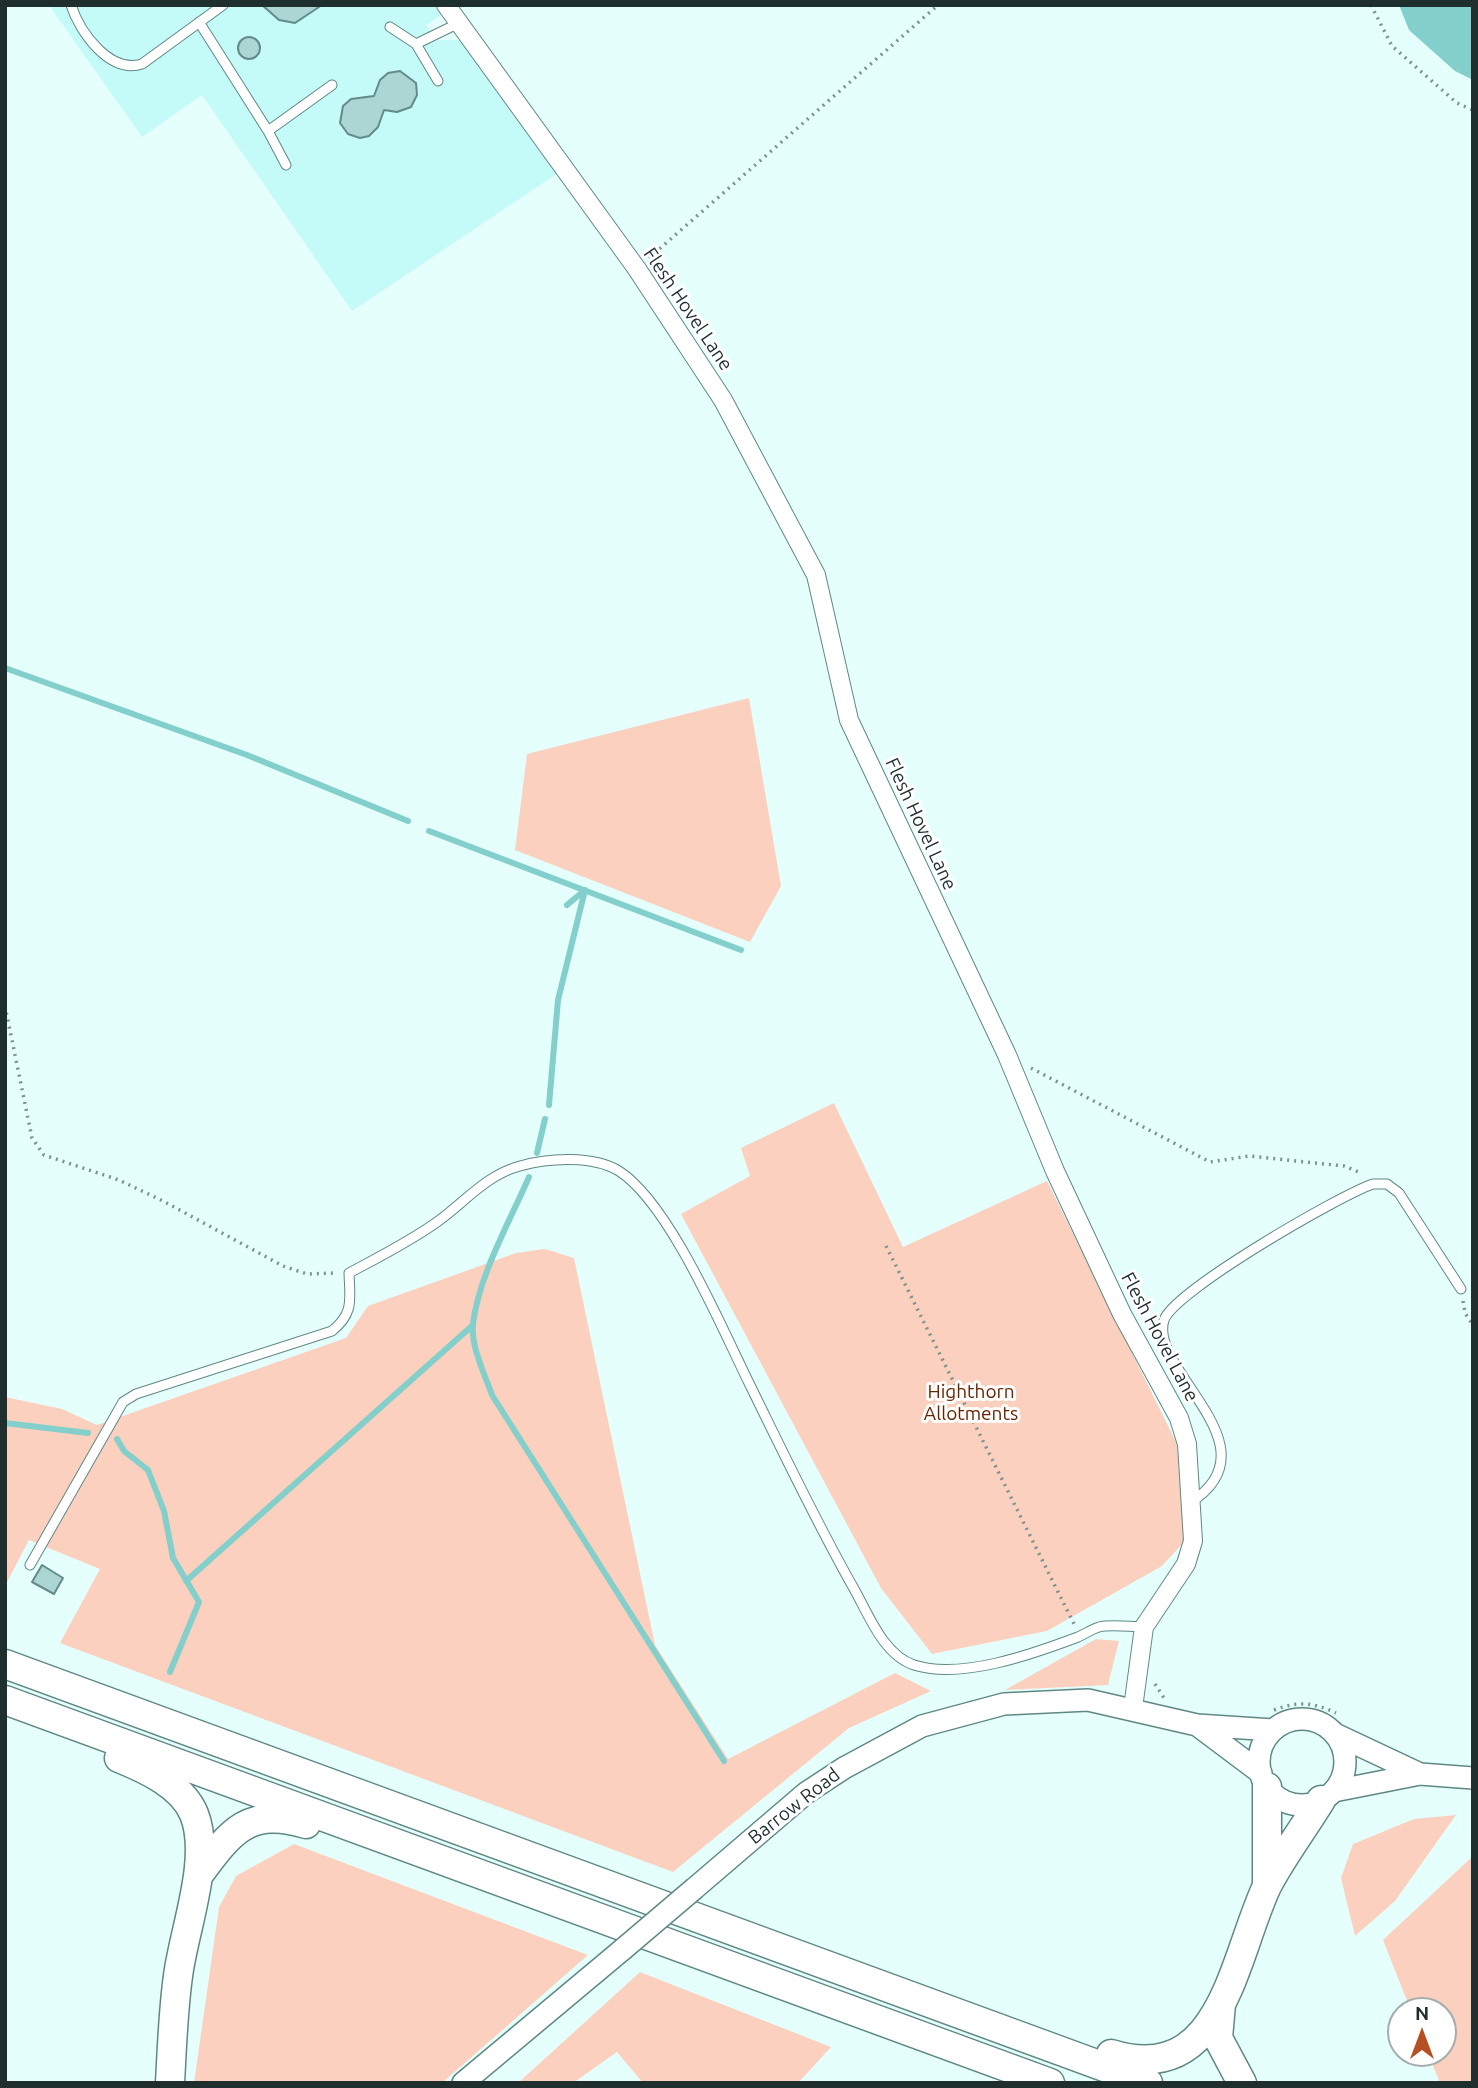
<!DOCTYPE html>
<style>
body{margin:0}
#map{position:relative;width:1478px;height:2088px;overflow:hidden;background:#e5fffd;font-family:Ubuntu,sans-serif}
canvas{display:block}
.frame{position:absolute;inset:0;border:7px solid #1e2f2e;pointer-events:none}
.north{position:absolute;left:1387px;top:1997px;width:70px;height:70px;box-sizing:border-box;background:#fff;border:2px solid #a5acab;border-radius:50%;rotate:0deg;font-size:19px;font-weight:700;line-height:28px;text-align:center;color:#1e2f2e}
.north::after{content:'';display:block;margin:auto;width:24px;height:32px;background:#b65022;clip-path:polygon(50% 0,100% 100%,50% 72%,0 100%)}
</style>
<div id="map">
<canvas width="1478" height="2088"></canvas>
<div class="frame"></div>
<div class="north">N</div>
</div>
<script>
const c = document.querySelector('canvas').getContext('2d');
c.lineJoin = 'round';
function fillPath(path, color) {
  c.fillStyle = color;
  c.fill(path, 'evenodd');
}
function trace(path, color, width, dash) {
  c.strokeStyle = color;
  c.lineWidth = width;
  c.lineCap = dash ? 'butt' : 'round';
  c.setLineDash(dash || []);
  c.stroke(path);
}
function write(font, color, halo, rows, align = 'center') {
  c.font = font + ' Ubuntu,sans-serif';
  c.lineWidth = 6;
  c.setLineDash([]);
  c.textBaseline = 'middle';
  c.strokeStyle = halo;
  c.fillStyle = color;
  for (const [text, x, y, turn = 0] of rows) {
    c.save();
    c.translate(x, y);
    c.rotate((+turn || 0) * Math.PI / 180);
    c.textAlign = isNaN(turn) ? turn : align;
    if (halo) c.strokeText(text, 0, 0);
    c.fillText(text, 0, 0);
    c.restore();
  }
}
fillPath(new Path2D(`
 M 49,5 L 438,5 L 444,13 L 426,25 L 436,40 L 463,40 L 558,173 L 352,311 L 202,95 L 142,137 Z`), '#c4faf7');
fillPath(new Path2D(`
 M 749,698 L 781,886 L 750,942 L 515,850 L 527,754 Z
 M 834,1103 L 903,1247 L 1047,1181 L 1177,1444 L 1185,1541 L 1162,1566 L 1047,1631 L 932,1654 L 881,1588 L 681,1214 L 750,1176 L 741,1148 Z
 M 545,1249 L 574,1258 L 655,1645 L 728,1759 L 895,1673 L 931,1691 L 849,1728 L 673,1872 L 60,1643 L 100,1569 L 29,1540 L 5,1586 L 5,1397 L 62,1409 L 97,1425 L 346,1338 L 368,1306 L 516,1253 Z
 M 1096,1639 L 1119,1641 L 1108,1685 L 1005,1690 Z
 M 1456,1815 L 1395,1901 L 1355,1936 L 1341,1878 L 1353,1844 L 1414,1819 Z
 M 294,1844 L 588,1955 L 442,2083 L 194,2083 L 219,1907 L 236,1876 Z
 M 1473,1856 L 1473,2083 L 1440,2083 L 1428,2053 L 1443,2053 L 1443,2011 L 1411,2011 L 1383,1940 Z
 M 640,1972 L 831,2047 L 798,2083 L 643,2083 L 617,2052 L 573,2083 L 518,2083 Z`), '#fcd0be');
fillPath(new Path2D(`
 M 1399,5 L 1473,5 L 1473,80 L 1455,71 L 1409,30 Z`), '#82cfcb');
trace(new Path2D(`
 M 5,668 L 247,755 L 408,821
 M 429,831 L 741,950
 M 549,1105 L 558,1000 L 585,890 L 567,905
 M 537,1153 L 545,1119
 M 529,1177 C 509,1223 480,1273 473,1323 C 470,1345 485,1375 492,1395 L 724,1761
 M 5,1423 L 88,1433
 M 117,1439 L 124,1451 L 148,1470 L 164,1511 L 173,1558 L 199,1602 L 170,1672
 M 186,1581 L 473,1325`), '#82cfcb', 6);
const building = new Path2D(`
 M 262,5 L 322,5 L 295,23 L 279,20 Z
 M238 48a11 11 0 1 1 22 0a11 11 0 1 1-22 0Z
 M 400,71 L 416,83 L 417,95 L 411,107 L 397,112 L 384,110 L 378,127 L 369,136 L 360,138 L 348,134 L 340,123 L 343,106 L 351,99 L 374,96 L 380,80 L 388,73 Z
 M 42,1565 L 63,1578 L 54,1594 L 32,1582 Z`);
fillPath(building, '#abd6d3');
trace(building, '#638b89', 2);
const service = new Path2D(`
 M 71,5 C 80,33 110,74 142,64 L 223,5
 M 199,22 L 268,131 L 286,165
 M 390,27 L 416,44 L 438,81
 M 416,44 L 459,23
 M 268,131 L 332,85
 M 1191,1502 C 1278,1446 1148,1370 1164,1320 C 1174,1291 1340,1195 1373,1184 L 1387,1184 L 1399,1193 L 1461,1289
 M 30,1565 L 123,1402 L 136,1394 L 332,1331 C 354,1313 350,1300 349,1273 C 379,1257 409,1242 437,1222 C 465,1202 486,1175 520,1166 C 548,1158 593,1155 619,1171 C 669,1203 721,1326 748,1381 C 782,1450 815,1520 853,1587 C 868,1613 883,1655 914,1665 C 961,1680 1033,1654 1078,1637 C 1085,1634 1092,1629 1099,1627 C 1112,1624 1130,1627 1144,1627`);
const minor = new Path2D(`
 M 446,5 L 637,269 L 723,400 L 816,575 L 849,720 L 1007,1055 L 1055,1171 L 1122,1314 L 1179,1418 L 1187,1444 L 1193,1541 L 1186,1564 L 1144,1627 L 1133,1708`);
const tertiary = new Path2D(`
 M1259 1762a43 43 0 1 1 86 0a43 43 0 1 1-86 0Z
 M 1197,1725 L 1261,1773
 M 1335,1734 L 1420,1774
 M 1334,1791 L 1420,1774 L 1473,1778
 M 695,1888 L 806,1793 L 844,1768 L 922,1726 L 1004,1704 L 1088,1700 L 1197,1725 L 1273,1730
 M 463,2083 L 622,1950`);
const trunk = new Path2D(`
 M 5,1664 L 1148,2083
 M 5,1700 L 1050,2083
 M 119,1758 C 146,1769 182,1785 194,1814 C 212,1859 184,1929 178,1976 C 173,2012 172,2047 170,2083
 M 1267,1787 L 1267,1886
 M 200,1873 C 231,1831 249,1807 306,1824
 M 1221,2004 L 1218,2038 L 1242,2083
 M 1111,2054 C 1222,2088 1233,1958 1267,1886 C 1282,1857 1304,1828 1321,1800`);
trace(service, '#5f8885', 11);
trace(minor, '#5f8885', 20);
trace(tertiary, '#5f8885', 24);
trace(trunk, '#5f8885', 31);
trace(new Path2D(`
 M 1371,5 L 1392,46 L 1457,103 L 1473,110
 M 649,258 L 938,5
 M 5,1006 L 32,1138 L 44,1155 L 119,1180 L 163,1201 L 283,1266 L 307,1274 L 336,1273
 M 1031,1068 L 1210,1162 L 1249,1156 L 1344,1166 L 1361,1173
 M 886,1246 L 1075,1626
 M 1463,1301 L 1465,1313 L 1473,1325
 M 1155,1684 L 1164,1698
 M 1274,1710 C 1298,1701 1312,1702 1336,1713`), '#7c9190', 3.5, [2, 5]);
trace(service, '#fff', 9);
trace(minor, '#fff', 18);
trace(tertiary, '#fff', 21);
trace(trunk, '#fff', 28);
const tertiaryBridge = new Path2D(`
 M 622,1950 L 695,1888`);
trace(tertiaryBridge, '#5f8885', 24, []);
trace(tertiaryBridge, '#fff', 21);
write('19px', '#1e2f2e', '#fff', [
 ["Flesh Hovel Lane",688,309,56],
 ["Flesh Hovel Lane",921,824,65],
 ["Flesh Hovel Lane",1160,1337,62],
 ["Barrow Road",794,1806,-38]
]);
write('19px', '#682400', '#fff', [
 ["Highthorn",971,1392],
 ["Allotments",971,1414]
]);
</script>
